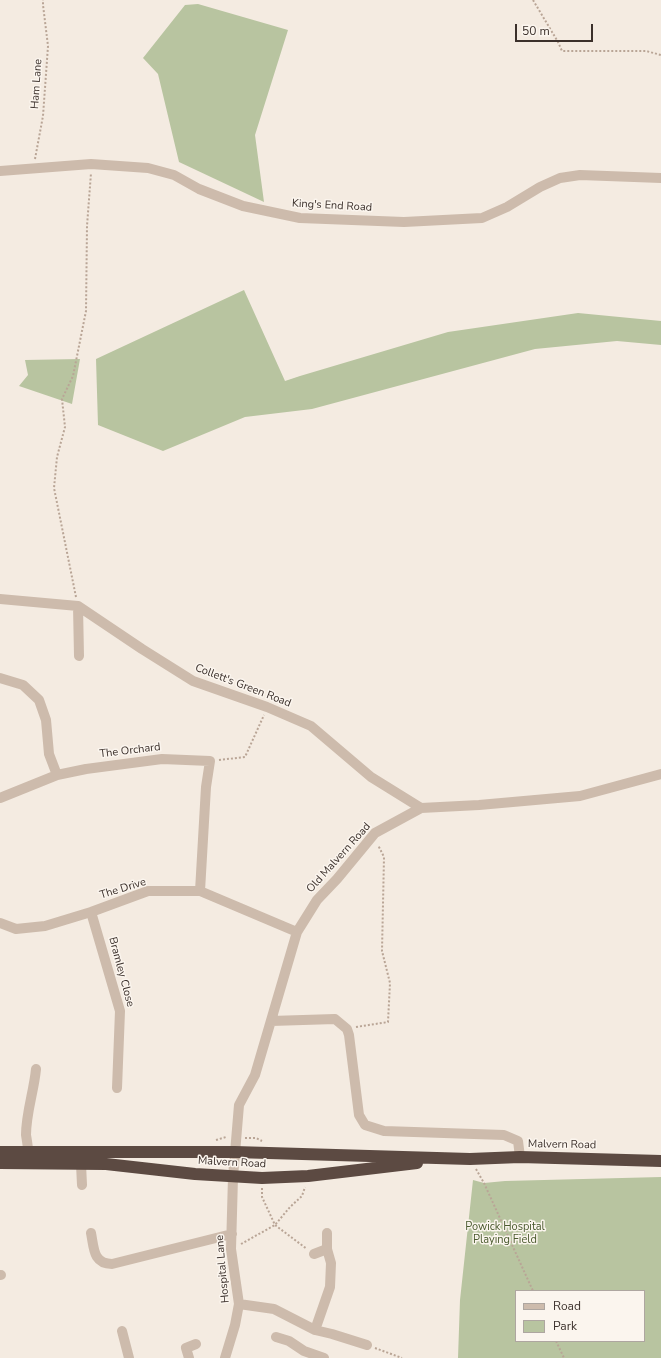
<!DOCTYPE html>
<style>
body{margin:0}
#map{position:relative;width:661px;height:1358px;overflow:hidden;background:#f4ebe1;font-family:"Nunito Sans",sans-serif}
canvas{display:block}
.legend{position:absolute;left:515px;top:1290px;width:130px;height:52px;box-sizing:border-box;background:#fbf5ee;border:1px solid #aea6a0;margin:0;padding:5px 7px;list-style:none;font-size:12px;color:#3b302b}
.legend li{display:flex;align-items:center;gap:8px;height:20px}
.legend b{width:20px;border:1px solid #aea6a0}
.scale{position:absolute;left:515px;top:24px;width:78px;height:18px;box-sizing:border-box;border:2px solid #3b302b;border-top:0;padding-left:5px;font-size:12px;line-height:14px;white-space:nowrap;color:#3b302b;-webkit-text-stroke:3px #fbf5ee;paint-order:stroke}
</style>
<div id="map">
<canvas width="661" height="1358"></canvas>
<ul class="legend">
<li><b style="height:5px;background:#cdbbac"></b>Road</li>
<li><b style="height:11px;background:#b8c4a0"></b>Park</li>
</ul>
<div class="scale">50 m</div>
</div>
<script>
const c = document.querySelector('canvas').getContext('2d');
c.lineJoin = 'round';
function fillPath(path, color) {
  c.fillStyle = color;
  c.fill(path, 'evenodd');
}
function trace(path, color, width, dash) {
  c.strokeStyle = color;
  c.lineWidth = width;
  c.lineCap = dash ? 'butt' : 'round';
  c.setLineDash(dash || []);
  c.stroke(path);
}
function write(font, color, halo, rows, align = 'center') {
  c.font = font + ' "Nunito Sans",sans-serif';
  c.lineWidth = 3;
  c.setLineDash([]);
  c.textBaseline = 'middle';
  c.strokeStyle = halo;
  c.fillStyle = color;
  for (const [text, x, y, turn = 0] of rows) {
    c.save();
    c.translate(x, y);
    c.rotate((+turn || 0) * Math.PI / 180);
    c.textAlign = isNaN(turn) ? turn : align;
    if (halo) c.strokeText(text, 0, 0);
    c.fillText(text, 0, 0);
    c.restore();
  }
}
fillPath(new Path2D(`
 M 198,4 L 288,30 L 255,135 L 264,202 L 179,162 L 158,74 L 143,58 L 185,5 Z
 M 244,290 L 285,381 L 300,376 L 448,332 L 578,313 L 661,321 L 661,345 L 617,341 L 535,349 L 312,409 L 245,417 L 163,451 L 98,425 L 96,359 Z
 M 80,359 L 72,404 L 19,386 L 28,375 L 25,360 Z
 M 661,1177 L 661,1358 L 458,1358 L 460,1300 L 473,1180 L 484,1183 L 505,1181 ZM 516,1291 L 644,1291 L 644,1341 L 516,1341 Z`), '#b8c4a0');
trace(new Path2D(`
 M 533,0 L 558,42 L 562,51 L 646,51 L 661,55
 M 35,159 L 43,116 L 48,46 L 43,5 L 43,0
 M 76,597 L 54,488 L 57,457 L 65,427 L 62,399 L 73,376 L 86,311 L 87,226 L 91,173
 M 219,760 L 245,757 L 264,715
 M 356,1027 L 388,1022 L 390,983 L 382,951 L 384,857 L 378,845
 M 245,1138 L 256,1138 L 262,1141
 M 216,1140 L 226,1137
 M 476,1169 L 484,1183 L 533,1291
 M 262,1188 L 262,1197 L 275,1225 L 307,1249
 M 241,1244 L 275,1225 L 290,1207 L 302,1196 L 305,1187
 M 556,1341 L 564,1358
 M 375,1348 L 402,1358`), '#b9a596', 2, [2, 2]);
trace(new Path2D(`
 M 0,171 L 91,164 L 148,168 L 174,175 L 199,189 L 243,206 L 300,218 L 404,222 L 482,218 L 507,207 L 540,187 L 560,178 L 580,175 L 661,178
 M 0,599 L 78,606 L 142,649 L 193,681 L 267,707 L 311,726 L 371,777 L 421,808
 M 78,606 L 79,656
 M 0,678 L 23,685 L 39,700 L 46,720 L 49,754 L 57,775
 M 0,798 L 57,775 L 86,769 L 162,759 L 210,761 L 206,787 L 200,891
 M 91,912 L 120,1011 L 117,1088
 M 0,923 L 16,929 L 45,926 L 91,912 L 148,891 L 200,891 L 297,932
 M 271,1021 L 335,1019 L 347,1029 L 349,1035 L 359,1115 L 365,1125 L 384,1131 L 504,1135 L 518,1141 L 520,1157
 M 28,1151 C 28,1146 27,1141 26,1135 C 26,1113 34,1091 36,1069
 M 76,1160 L 81,1164 L 82,1185
 M 91,1233 C 94,1248 93,1264 112,1264 L 232,1234
 M 314,1254 L 327,1249
 M 0,1275 L 1,1275
 M 239,1304 L 274,1309 L 315,1330 L 332,1334 L 367,1345
 M 315,1330 L 330,1287 L 331,1263 L 327,1249 L 327,1233
 M 122,1331 L 129,1358
 M 276,1337 L 289,1341 L 304,1351 L 324,1358
 M 189,1358 L 186,1348 L 196,1344
 M 225,1358 L 235,1325 L 239,1304 L 231,1249 L 233,1177 L 239,1105 L 255,1075 L 297,932 L 317,900 L 337,879 L 375,833 L 421,808 L 479,805 L 580,796 L 661,774`), '#cdbbac', 10);
trace(new Path2D(`
 M 0,1152 L 235,1152 L 470,1159 L 520,1157 L 661,1161
 M 0,1163 L 106,1164 L 195,1174 L 262,1178 L 308,1176 L 417,1163`), '#5c4a42', 12);
write('11px', '#3b302b', '#fbf5ee', [
 ["Ham Lane",37,84,-86],
 ["King's End Road",332,206,3],
 ["Collett's Green Road",243,686,21],
 ["The Orchard",130,751,-7],
 ["Old Malvern Road",339,858,-48],
 ["The Drive",123,889,-17],
 ["Bramley Close",121,972,75],
 ["Malvern Road",562,1145,1],
 ["Malvern Road",232,1163,3],
 ["Hospital Lane",223,1269,-95]
]);
write('11px', '#4a5a2e', '#fbf5ee', [
 ["Powick Hospital",505,1227],
 ["Playing Field",505,1240]
]);
</script>
